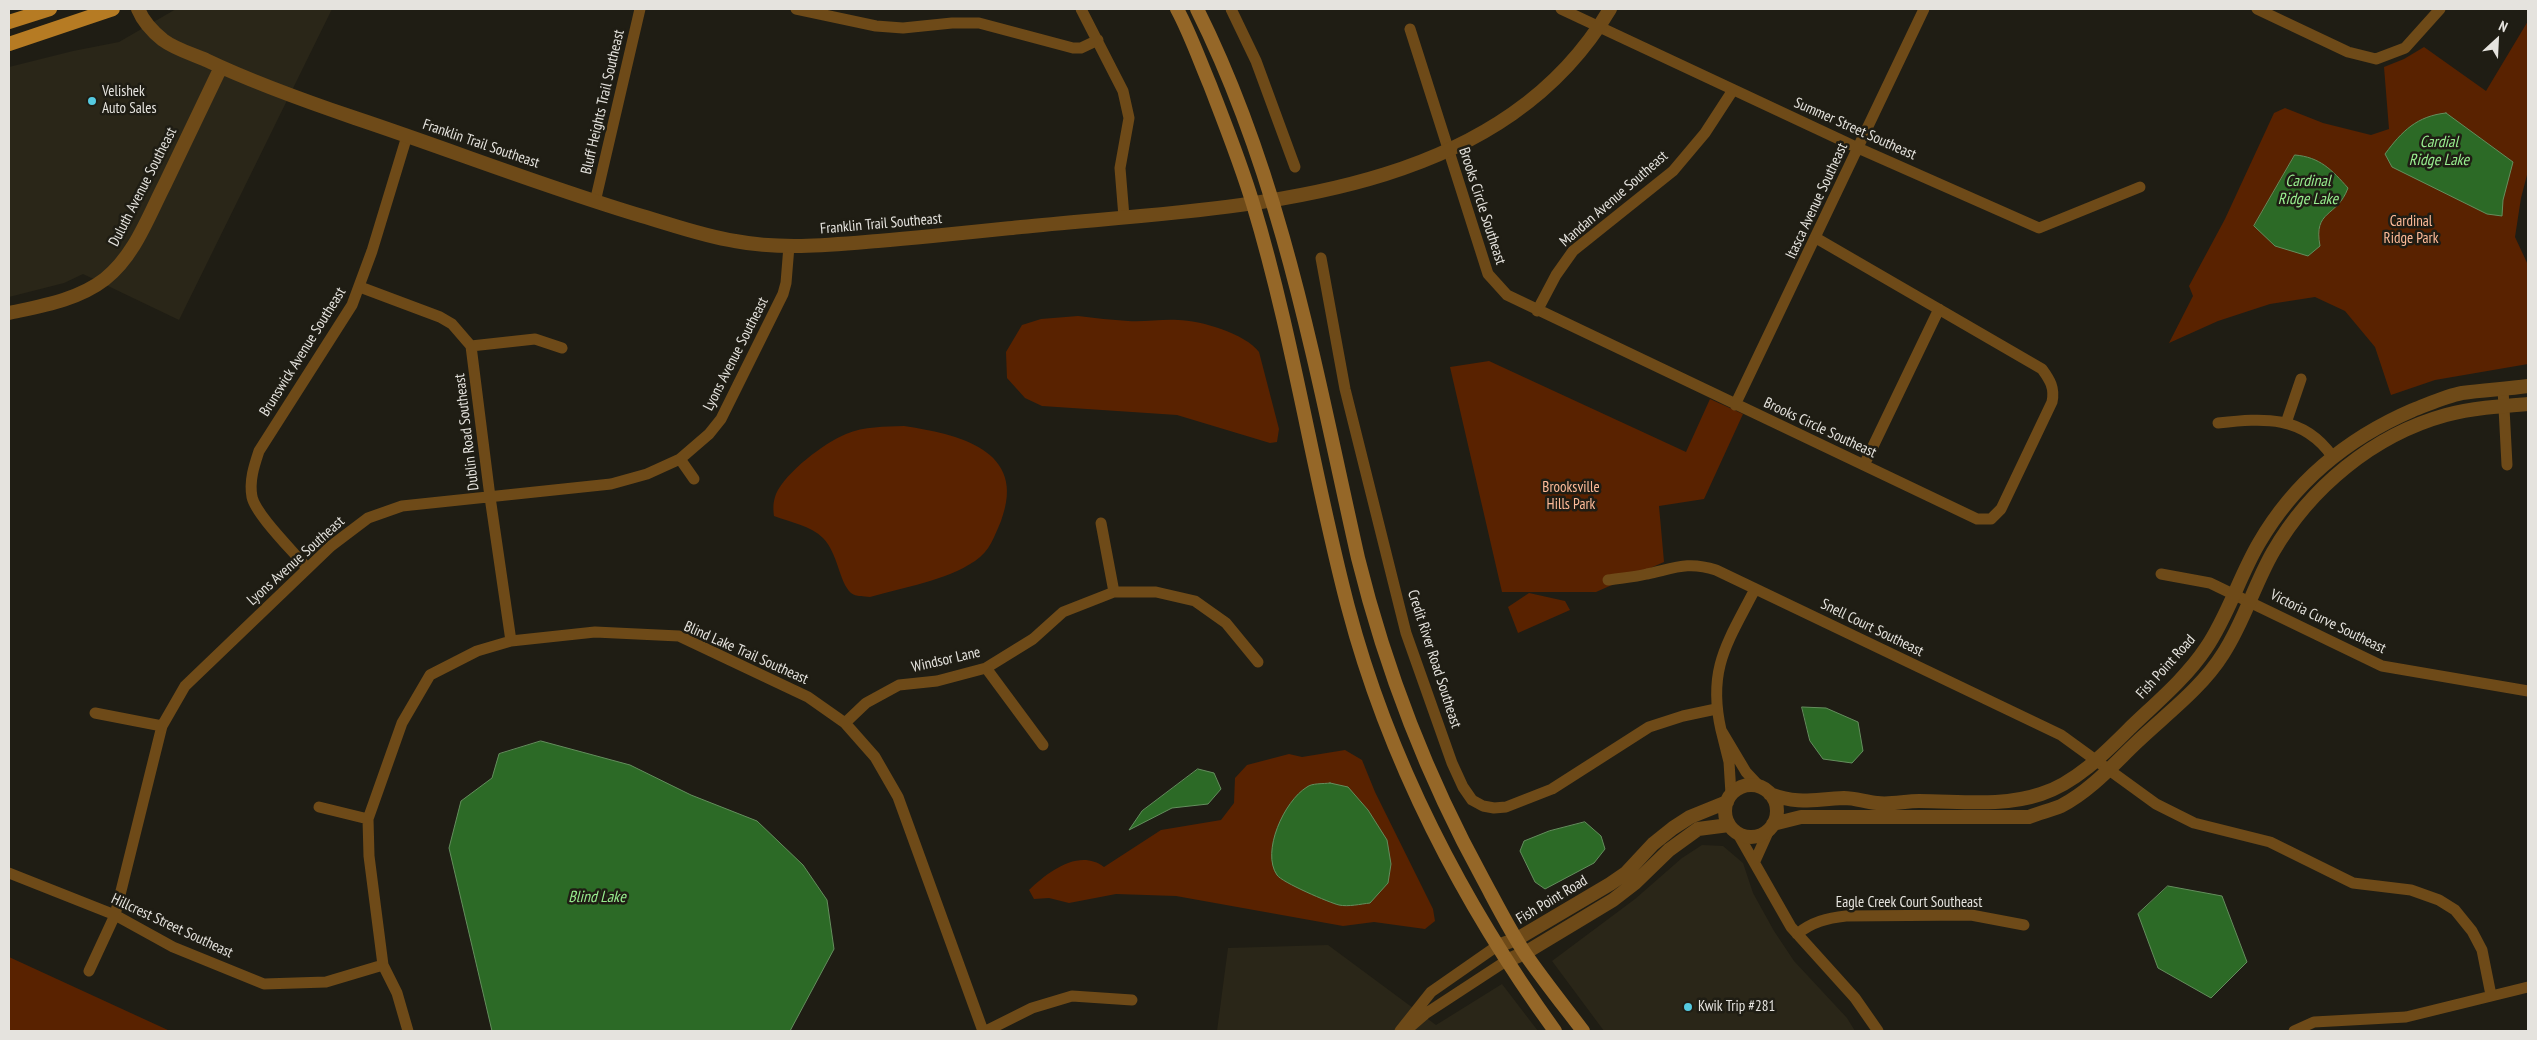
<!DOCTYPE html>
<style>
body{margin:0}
#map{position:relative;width:2537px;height:1040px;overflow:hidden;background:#1f1d14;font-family:"PT Sans Narrow",sans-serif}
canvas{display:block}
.frame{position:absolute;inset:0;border:10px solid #e5e3de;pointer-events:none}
.north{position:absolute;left:2472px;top:15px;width:50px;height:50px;-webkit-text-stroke:4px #1f1d14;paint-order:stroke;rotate:25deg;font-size:14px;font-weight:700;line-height:20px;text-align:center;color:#e5e3de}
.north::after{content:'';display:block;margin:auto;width:18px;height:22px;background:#e5e3de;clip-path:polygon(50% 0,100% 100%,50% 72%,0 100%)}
</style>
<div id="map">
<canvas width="2537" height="1040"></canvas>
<div class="frame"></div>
<div class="north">N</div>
</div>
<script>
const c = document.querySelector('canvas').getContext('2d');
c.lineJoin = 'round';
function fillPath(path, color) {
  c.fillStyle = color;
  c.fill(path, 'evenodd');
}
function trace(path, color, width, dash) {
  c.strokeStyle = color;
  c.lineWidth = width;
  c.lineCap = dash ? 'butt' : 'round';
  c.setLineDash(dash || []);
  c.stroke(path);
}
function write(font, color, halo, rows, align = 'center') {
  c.font = font + ' "PT Sans Narrow",sans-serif';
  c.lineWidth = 5;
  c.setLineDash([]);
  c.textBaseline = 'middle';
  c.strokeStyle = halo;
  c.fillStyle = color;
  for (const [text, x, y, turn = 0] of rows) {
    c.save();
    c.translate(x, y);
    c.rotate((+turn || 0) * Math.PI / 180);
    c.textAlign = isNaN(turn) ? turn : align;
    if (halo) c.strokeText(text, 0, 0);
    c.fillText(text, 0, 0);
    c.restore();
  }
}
fillPath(new Path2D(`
 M 176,9 L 332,9 L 179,320 L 83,274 L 64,283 L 9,297 L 9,67 L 73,51 L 119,42 Z
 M 1702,845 L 1723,846 L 1743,863 L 1753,893 L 1774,931 L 1794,961 L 1847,1018 L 1855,1031 L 1604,1031 L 1552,961 L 1635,899 L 1682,858 Z
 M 1328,945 L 1436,1025 L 1502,984 L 1538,1031 L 1217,1031 L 1228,948 Z`), '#2a2618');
fillPath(new Path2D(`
 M 2528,21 L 2528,171 L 2521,198 L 2515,237 L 2528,265 L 2528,364 L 2435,380 L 2391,395 L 2375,347 L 2345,311 L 2315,297 L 2270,304 L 2218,321 L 2169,343 L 2193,296 L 2189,286 L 2225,219 L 2274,113 L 2285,108 L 2323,123 L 2371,135 L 2389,129 L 2384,67 L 2404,59 L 2424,47 L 2486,91 Z
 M 1078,316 C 1095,318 1112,320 1128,321 C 1145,322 1162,319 1178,320 C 1200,320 1246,334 1259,352 L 1279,429 L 1277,442 L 1270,443 L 1177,415 L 1042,406 L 1025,398 L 1007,378 L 1006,352 L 1022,325 L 1041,319 Z
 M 1489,361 L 1686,452 L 1710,399 L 1743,414 L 1704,499 L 1659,506 L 1664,562 L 1596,592 L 1502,592 L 1450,367 Z
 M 904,426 C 956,434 1029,449 1001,521 C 994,537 990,551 975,561 C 945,581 904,587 870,597 C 864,596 856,597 851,593 C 839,582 838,553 823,538 C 811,526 790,522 774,516 C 773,508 773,502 776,494 C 786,472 824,443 846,434 C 864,426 885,427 904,426 Z
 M 1529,593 L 1565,601 L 1570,610 L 1518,633 L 1508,607 Z
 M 1345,750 L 1362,760 L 1375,792 L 1433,909 L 1435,921 L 1425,929 L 1374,922 L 1343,926 L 1176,896 L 1116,894 L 1069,903 L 1049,898 L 1034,899 L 1029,890 C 1048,872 1079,848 1104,867 L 1161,830 L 1221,820 L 1234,803 L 1235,778 L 1247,765 L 1289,754 L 1302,757 ZM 1387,840 L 1391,864 L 1388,883 L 1340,905 L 1316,895 Z
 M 9,957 L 170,1031 L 9,1031 Z`), '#592200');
const water = new Path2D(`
 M 2446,113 L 2513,162 L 2503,200 L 2502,216 L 2487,214 L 2392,167 L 2385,154 C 2402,131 2417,116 2446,113 Z
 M 2295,155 C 2320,157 2332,170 2348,188 C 2337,218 2313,209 2320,246 L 2308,256 L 2275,246 L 2254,226 Z
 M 1802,707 L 1826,708 L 1858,722 L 1863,751 L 1852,763 L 1823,759 L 1810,741 Z
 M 541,741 L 630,765 L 691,795 L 757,821 L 803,865 L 827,900 L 834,949 L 790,1031 L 492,1031 L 449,848 L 461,801 L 492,778 L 499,754 Z
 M 1198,769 L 1214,773 L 1221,789 L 1208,804 L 1172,808 L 1129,830 L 1142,811 Z
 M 1330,783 L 1348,787 L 1368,810 L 1387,840 L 1391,864 L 1388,883 L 1370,903 C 1361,904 1348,907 1339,905 C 1330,903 1281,882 1277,875 C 1261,852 1284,801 1307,787 C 1312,783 1323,784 1330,783 Z
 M 1585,822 L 1601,836 L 1605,849 L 1594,863 L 1545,889 L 1535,882 L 1520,851 L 1524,841 L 1549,831 Z
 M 2168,886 L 2222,896 L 2247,962 L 2211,998 L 2158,968 L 2138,914 Z`);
fillPath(water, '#2c6a26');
trace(water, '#648e5d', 1);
trace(new Path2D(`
 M 796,9 L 876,26 L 903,28 L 952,23 L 979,23 L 1073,48 L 1081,48 L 1098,40
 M 1081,9 L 1123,91 L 1129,118 L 1120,168 L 1124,217
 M 1231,9 L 1256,61 L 1295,167
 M 1561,9 L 1858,148 L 2039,228 L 2140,187
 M 2257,9 L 2348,52 L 2376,59 L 2405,48 L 2440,9
 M 1410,29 L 1488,274 L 1507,295 L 1977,519 L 1991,519 L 2001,509 L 2052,402 C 2055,388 2050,380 2042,369 L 1816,238
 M 595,202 L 640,9
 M 1321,258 L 1345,389 L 1406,633 L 1452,763 L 1463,787 L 1472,800 L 1483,806 L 1494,808 L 1506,807 L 1552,789 L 1649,727 L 1683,716 L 1716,709
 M 360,287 L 440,317 L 452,324 L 471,346 L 490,497 L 511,641
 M 1537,311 L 1556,275 L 1573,251 L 1673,171 L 1705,133 L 1733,90
 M 471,346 L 535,339 L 562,348
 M 2503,389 L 2507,465
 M 1735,405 L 1924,9
 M 2218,423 C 2264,418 2303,415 2332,456
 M 2286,423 L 2301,379
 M 680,459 L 694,479
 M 1864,465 L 1939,309
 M 1101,523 L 1114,592
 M 307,568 C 294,552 256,515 252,497 C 249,481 254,466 259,451 L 352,305 L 372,251 L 407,136
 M 2161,574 L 2210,583 L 2382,666 L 2528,691
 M 1608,580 C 1621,578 1635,577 1647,574 C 1675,568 1688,561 1716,570 L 2061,735 L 2156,804 L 2194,823 L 2270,842 L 2353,883 L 2411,890 L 2439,900 L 2455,910 L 2472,931 L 2482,950 L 2491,995
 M 986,668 L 1043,745
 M 95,713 L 162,726
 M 845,723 L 866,703 L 899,685 L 937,681 L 986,668 L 1033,639 L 1063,612 L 1114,592 L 1156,592 L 1195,601 L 1226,623 L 1258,662
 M 1721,730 C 1707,668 1728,642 1755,589
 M 1731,794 L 1729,762 L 1721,730 L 1746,772 L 1761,788
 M 319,807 L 368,819
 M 1738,834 L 1791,927 L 1855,998 L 1878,1031
 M 1755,861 L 1769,830
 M 9,873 L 115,915 L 173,947 L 264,984 L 326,982 L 383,965
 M 1797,934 C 1812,922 1827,918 1846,916 L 1971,915 L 2024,925
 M 89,971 L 115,915 L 162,726 L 185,686 L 331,546 L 368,518 L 402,506 L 611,484 L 647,474 L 680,459 L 709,434 L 721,419 L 783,294 L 786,283 L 789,246
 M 1410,1027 L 1425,1014 L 1506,961
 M 408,1031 L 397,993 L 383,965 L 369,856 L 368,819 L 402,723 L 430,675 L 477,651 L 511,641 L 595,632 L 679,636 L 808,697 L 845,723 L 875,757 L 898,797 L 983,1031
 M 986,1031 L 1032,1008 L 1072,996 L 1132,1000
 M 1400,1031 L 1431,992 L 1497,946
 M 2294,1031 L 2314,1022 L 2406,1017 L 2528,987`), '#6e4a18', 11);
trace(new Path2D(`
 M 138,9 C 143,21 153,32 163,40 C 175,49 192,54 206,60 C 254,83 305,101 355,118 C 451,150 545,187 642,216 C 673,225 703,236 735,241 C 782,250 830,245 878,241 C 926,237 973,232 1021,227 C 1225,206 1492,208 1610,9
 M 9,313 C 41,306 78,300 105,279 C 135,255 148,217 165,184 C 184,145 202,106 221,67
 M1725 811a26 26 0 1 1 52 0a26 26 0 1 1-52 0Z
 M 1770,794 C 1800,805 1813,799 1844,798 C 1855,798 1866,802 1877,803 C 1890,805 1905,801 1919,801 C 1960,801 2002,807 2041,794 C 2076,783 2106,752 2131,727 C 2157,702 2186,678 2206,648 C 2228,616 2239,577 2259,543 C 2295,481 2348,438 2413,410 C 2429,404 2446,396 2462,393 C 2484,390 2506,389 2528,386
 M 1773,824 L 1801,817 L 2029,817 C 2039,813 2051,810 2061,806 C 2090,791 2113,765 2136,743 C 2165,715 2201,689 2223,654 C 2244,622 2254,585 2273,552 C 2310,488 2373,435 2446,415 C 2472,408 2501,406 2528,404
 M 1497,946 L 1517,939 L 1610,884 L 1626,873 L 1653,844 L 1673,828 L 1690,817 L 1727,802
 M 1506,961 L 1525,953 L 1613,900 L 1635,883 L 1669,850 L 1698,829 L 1729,825`), '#6e4a18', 14);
trace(new Path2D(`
 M 1177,9 C 1190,33 1199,59 1210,85 C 1225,124 1241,164 1253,204 C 1293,336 1313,474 1348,607 C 1388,759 1463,904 1555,1031
 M 1197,9 C 1283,181 1316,372 1358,558 C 1386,671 1427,777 1483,879 C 1497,905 1510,931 1526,955 C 1544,981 1564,1006 1583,1031`), '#956728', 14);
trace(new Path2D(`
 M 9,22 L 50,9
 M 9,44 L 113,9`), '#b67b23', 14);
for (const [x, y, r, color] of [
 [92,101,5,"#55cae0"],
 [1688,1007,5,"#55cae0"]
]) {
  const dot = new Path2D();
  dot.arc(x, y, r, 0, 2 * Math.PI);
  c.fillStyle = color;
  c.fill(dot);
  trace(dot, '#1f1d14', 2);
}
write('15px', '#e5e3de', '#1f1d14', [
 ["Velishek",102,92],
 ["Auto Sales",102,109],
 ["Kwik Trip #281",1698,1007]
], 'left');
write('15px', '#e5e3de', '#1f1d14', [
 ["Bluff Heights Trail Southeast",603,102,-77],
 ["Summer Street Southeast",1855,129,24],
 ["Franklin Trail Southeast",481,144,19],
 ["Duluth Avenue Southeast",143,187,-63],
 ["Mandan Avenue Southeast",1614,199,-41],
 ["Itasca Avenue Southeast",1817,201,-65],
 ["Brooks Circle Southeast",1482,206,72],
 ["Franklin Trail Southeast",881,224,-5],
 ["Brunswick Avenue Southeast",303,352,-58],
 ["Lyons Avenue Southeast",736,354,-63],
 ["Brooks Circle Southeast",1820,428,25],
 ["Dublin Road Southeast",467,432,-97],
 ["Lyons Avenue Southeast",296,561,-42],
 ["Victoria Curve Southeast",2328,622,26],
 ["Snell Court Southeast",1872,628,26],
 ["Blind Lake Trail Southeast",746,653,24],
 ["Credit River Road Southeast",1434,659,72],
 ["Windsor Lane",946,660,-13],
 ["Fish Point Road",2166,667,-48],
 ["Fish Point Road",1552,900,-31],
 ["Eagle Creek Court Southeast",1909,903],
 ["Hillcrest Street Southeast",172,926,25]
]);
write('15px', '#febb99', '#1f1d14', [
 ["Cardinal",2411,222],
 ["Ridge Park",2411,239],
 ["Brooksville",1571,488],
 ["Hills Park",1571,505]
]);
write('italic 16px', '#98ed8f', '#1f1d14', [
 ["Cardial",2439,142],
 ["Ridge Lake",2439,160],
 ["Cardinal",2308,181],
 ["Ridge Lake",2308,199],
 ["Blind Lake",597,897]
]);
</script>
